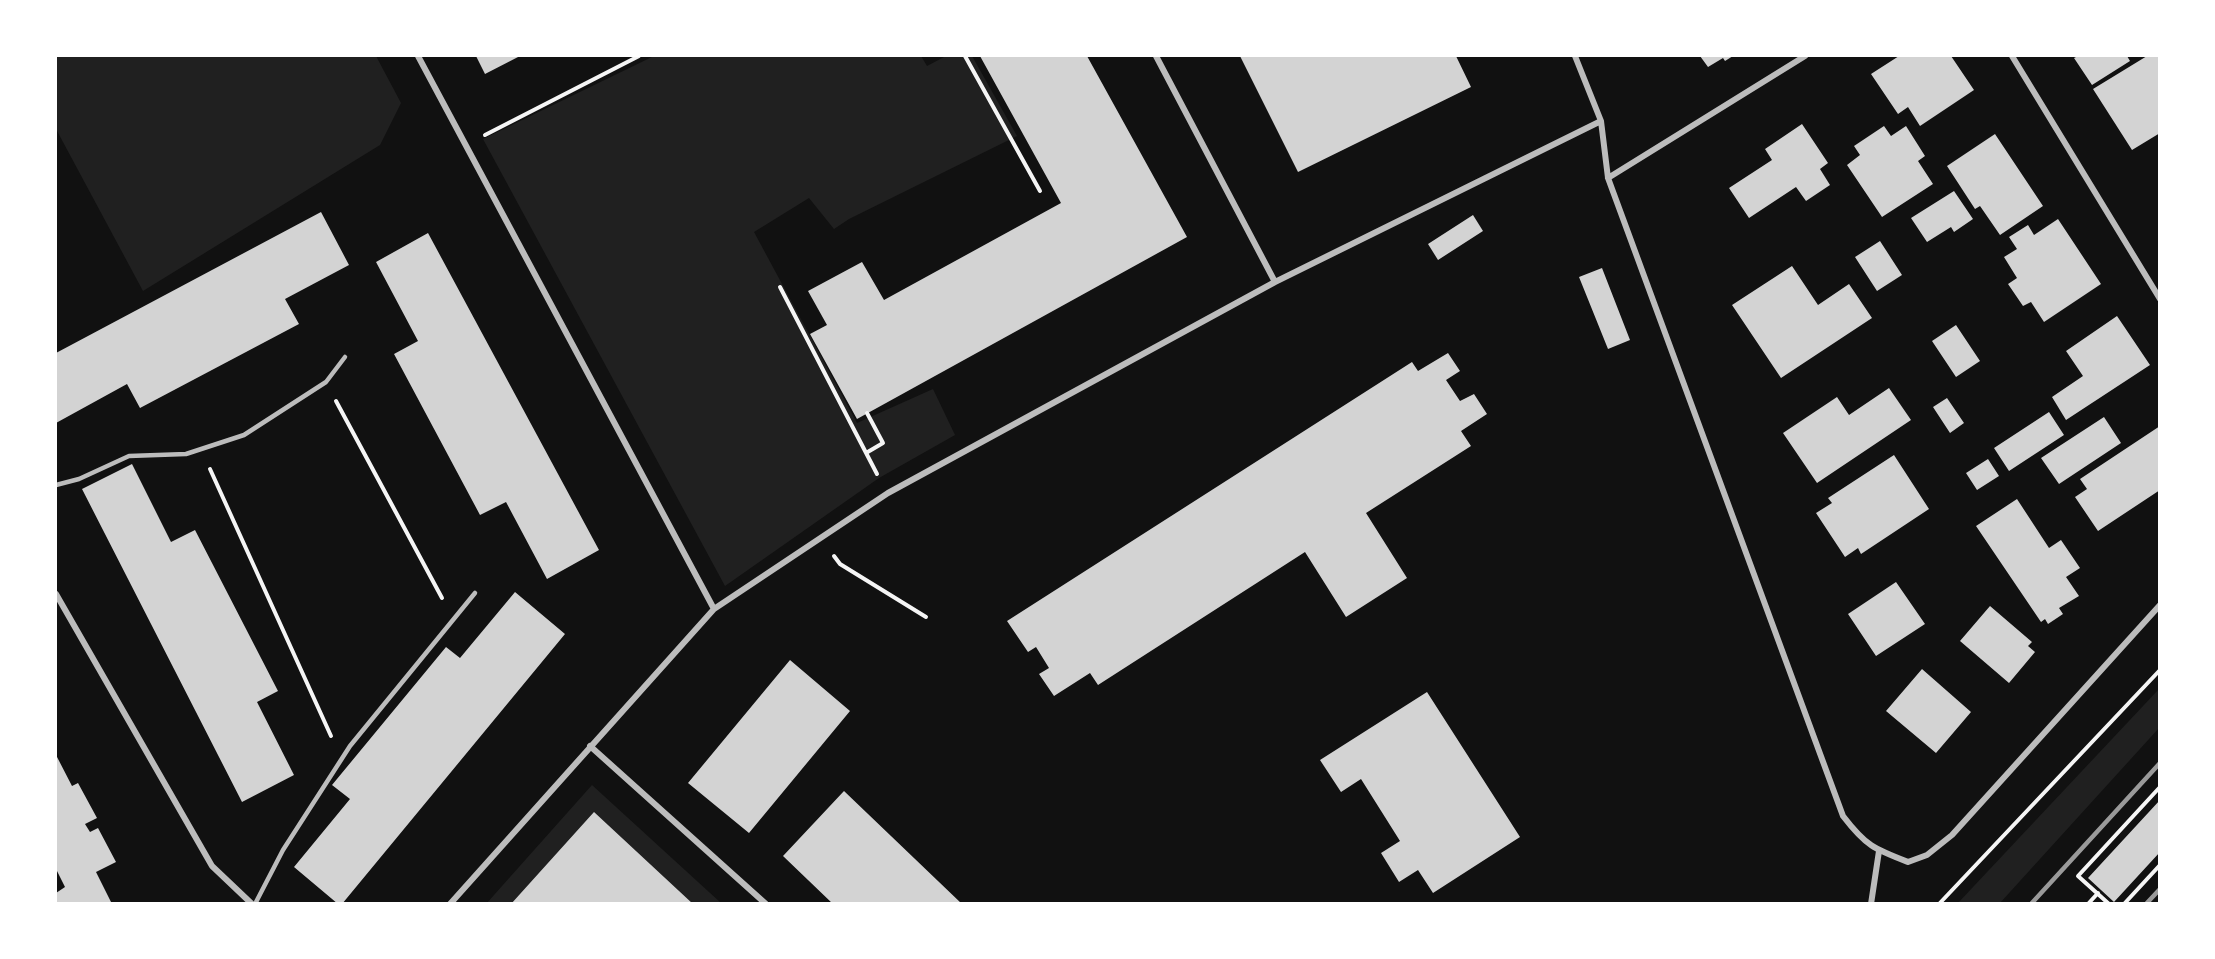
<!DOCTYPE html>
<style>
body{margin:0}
#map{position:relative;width:2215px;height:959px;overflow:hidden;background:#111;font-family:Lora,serif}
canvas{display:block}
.frame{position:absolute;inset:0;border:57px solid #fff;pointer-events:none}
</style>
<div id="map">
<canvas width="2215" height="959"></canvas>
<div class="frame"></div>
</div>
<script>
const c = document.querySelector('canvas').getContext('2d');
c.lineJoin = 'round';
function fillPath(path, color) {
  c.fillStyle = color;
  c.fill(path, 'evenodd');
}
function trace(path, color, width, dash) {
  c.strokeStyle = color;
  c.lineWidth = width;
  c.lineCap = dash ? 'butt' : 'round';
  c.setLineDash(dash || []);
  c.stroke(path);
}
fillPath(new Path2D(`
 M 56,56 L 376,56 L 401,103 L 380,145 L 143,291 L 56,129 Z
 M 654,56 L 921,56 L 927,66 L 946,56 L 972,56 L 1017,136 L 849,219 L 834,229 L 809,198 L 754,232 L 857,423 L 933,389 L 955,435 L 879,478 L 725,586 L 483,139 Z
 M 2159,689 L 2159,728 L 2000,903 L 1958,903 Z
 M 592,785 L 721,903 L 486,904 Z`), '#202020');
fillPath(new Path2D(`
 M 476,56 L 520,56 L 485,74 Z
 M 980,56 L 1087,56 L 1187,237 L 857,419 L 810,334 L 827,325 L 808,291 L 862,262 L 884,300 L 1061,203 Z
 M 1240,56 L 1456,56 L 1471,87 L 1298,172 Z
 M 1700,56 L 1733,56 L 1725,61 L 1723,58 L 1708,67 Z
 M 1899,56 L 1951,56 L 1974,90 L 1920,126 L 1908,107 L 1898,114 L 1871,74 Z
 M 2078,56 L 2127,56 L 2130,61 L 2092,85 L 2074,58 Z
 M 2147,56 L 2160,56 L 2160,133 L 2132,150 L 2093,89 Z
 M 1802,124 L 1828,163 L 1820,169 L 1830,185 L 1806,201 L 1796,187 L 1749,218 L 1729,188 L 1772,160 L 1765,149 Z
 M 1884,126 L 1891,136 L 1906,126 L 1925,156 L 1918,161 L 1933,184 L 1882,217 L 1847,165 L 1860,155 L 1854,146 Z
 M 1995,134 L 2043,206 L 2000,235 L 1980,206 L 1975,209 L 1947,166 Z
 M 1954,191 L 1973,219 L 1954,232 L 1951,227 L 1927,242 L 1911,218 Z
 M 321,212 L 349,265 L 285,299 L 299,324 L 140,408 L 127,384 L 56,423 L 56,353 Z
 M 1473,215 L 1483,231 L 1438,260 L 1428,244 Z
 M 2058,219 L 2101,284 L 2044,322 L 2031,302 L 2023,306 L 2008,284 L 2017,278 L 2004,257 L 2017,249 L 2009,237 L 2028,225 L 2034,235 Z
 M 428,233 L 599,550 L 547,579 L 506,502 L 480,515 L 394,354 L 418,341 L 376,262 Z
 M 1880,241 L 1902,275 L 1877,291 L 1855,257 Z
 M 1792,266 L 1818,305 L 1849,284 L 1872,318 L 1781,378 L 1732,305 Z
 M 1602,268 L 1630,340 L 1608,349 L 1579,277 Z
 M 2117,316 L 2150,365 L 2066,420 L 2052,397 L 2083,376 L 2066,351 Z
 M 1956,325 L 1980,361 L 1956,377 L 1932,341 Z
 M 1448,353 L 1460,371 L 1446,380 L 1460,401 L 1474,394 L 1487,414 L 1461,431 L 1471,446 L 1366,513 L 1407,578 L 1346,617 L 1305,552 L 1098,685 L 1090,673 L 1054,696 L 1039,674 L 1049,668 L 1036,647 L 1028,652 L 1007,621 L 1412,362 L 1418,371 Z
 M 1889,388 L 1911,420 L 1817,483 L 1783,433 L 1837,397 L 1849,415 Z
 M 1947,398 L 1964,423 L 1950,433 L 1933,407 Z
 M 2049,412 L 2064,435 L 2009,471 L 1994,448 Z
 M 2104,417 L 2121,443 L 2059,484 L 2041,458 Z
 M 2160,426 L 2160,490 L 2098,531 L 2075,497 L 2087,489 L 2080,479 Z
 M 1894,455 L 1929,509 L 1861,554 L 1858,548 L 1845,557 L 1816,513 L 1832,503 L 1828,498 Z
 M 1988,459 L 1999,476 L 1977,490 L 1966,473 Z
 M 132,464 L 171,542 L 195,530 L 278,691 L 257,702 L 294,775 L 242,802 L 82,489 Z
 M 2017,499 L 2049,548 L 2061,540 L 2080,568 L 2066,577 L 2079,596 L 2059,608 L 2063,614 L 2048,624 L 2045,619 L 2041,622 L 1976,526 Z
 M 1896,582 L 1925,624 L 1876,656 L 1848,614 Z
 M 515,592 L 565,634 L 342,904 L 338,904 L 294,867 L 350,799 L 332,785 L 446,647 L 460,658 Z
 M 1990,606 L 2032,642 L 2028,646 L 2035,652 L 2009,683 L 1960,641 Z
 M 790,660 L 850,711 L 749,833 L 688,783 Z
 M 1922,669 L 1971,712 L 1936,753 L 1886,711 Z
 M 1427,692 L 1520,837 L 1433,893 L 1418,870 L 1399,882 L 1381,853 L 1400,841 L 1361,779 L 1341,792 L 1320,760 Z
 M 56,755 L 72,786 L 78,783 L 97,818 L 85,824 L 90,832 L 98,828 L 116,862 L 96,872 L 112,904 L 56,904 L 56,893 L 65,887 L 56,869 Z
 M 844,791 L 962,904 L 833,904 L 783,856 Z
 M 2160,800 L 2160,852 L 2114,902 L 2088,878 Z
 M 594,812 L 693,904 L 511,904 Z`), '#d3d3d3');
trace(new Path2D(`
 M 965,56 L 1040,191
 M 485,135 L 639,56
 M 780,287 L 877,474
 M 336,401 L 442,598
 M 866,453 L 883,443 L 867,413
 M 210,469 L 331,736
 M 834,556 L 840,564 L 926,617
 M 1939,904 L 2160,670
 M 2088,904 L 2098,893
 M 2109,904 L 2078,876 L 2160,787
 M 2124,904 L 2160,865`), '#f5f5f5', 4);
trace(new Path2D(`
 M 56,485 L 79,479 L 129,456 L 186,454 L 244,435 L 326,382 L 345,357
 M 255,904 L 283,850 L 350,746 L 475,593`), '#bcbcbc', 4.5);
trace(new Path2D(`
 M 418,56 L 714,609
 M 1156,56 L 1275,282
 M 1575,56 L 1601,121 L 1608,178 L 1843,816 C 1866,846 1874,849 1908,862 L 1927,855 L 1952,835 L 2160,605
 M 2012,56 L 2160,299
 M 1608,178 L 1805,56
 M 56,594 L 212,866 L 252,904
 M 590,746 L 766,904
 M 450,904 L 714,609 L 888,493 L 1275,282 L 1601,121
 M 1871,904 L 1879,851`), '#bcbcbc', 6);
trace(new Path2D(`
 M 2031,904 L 2160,763
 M 2146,904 L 2160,889`), '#9a9a9a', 4.5);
</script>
